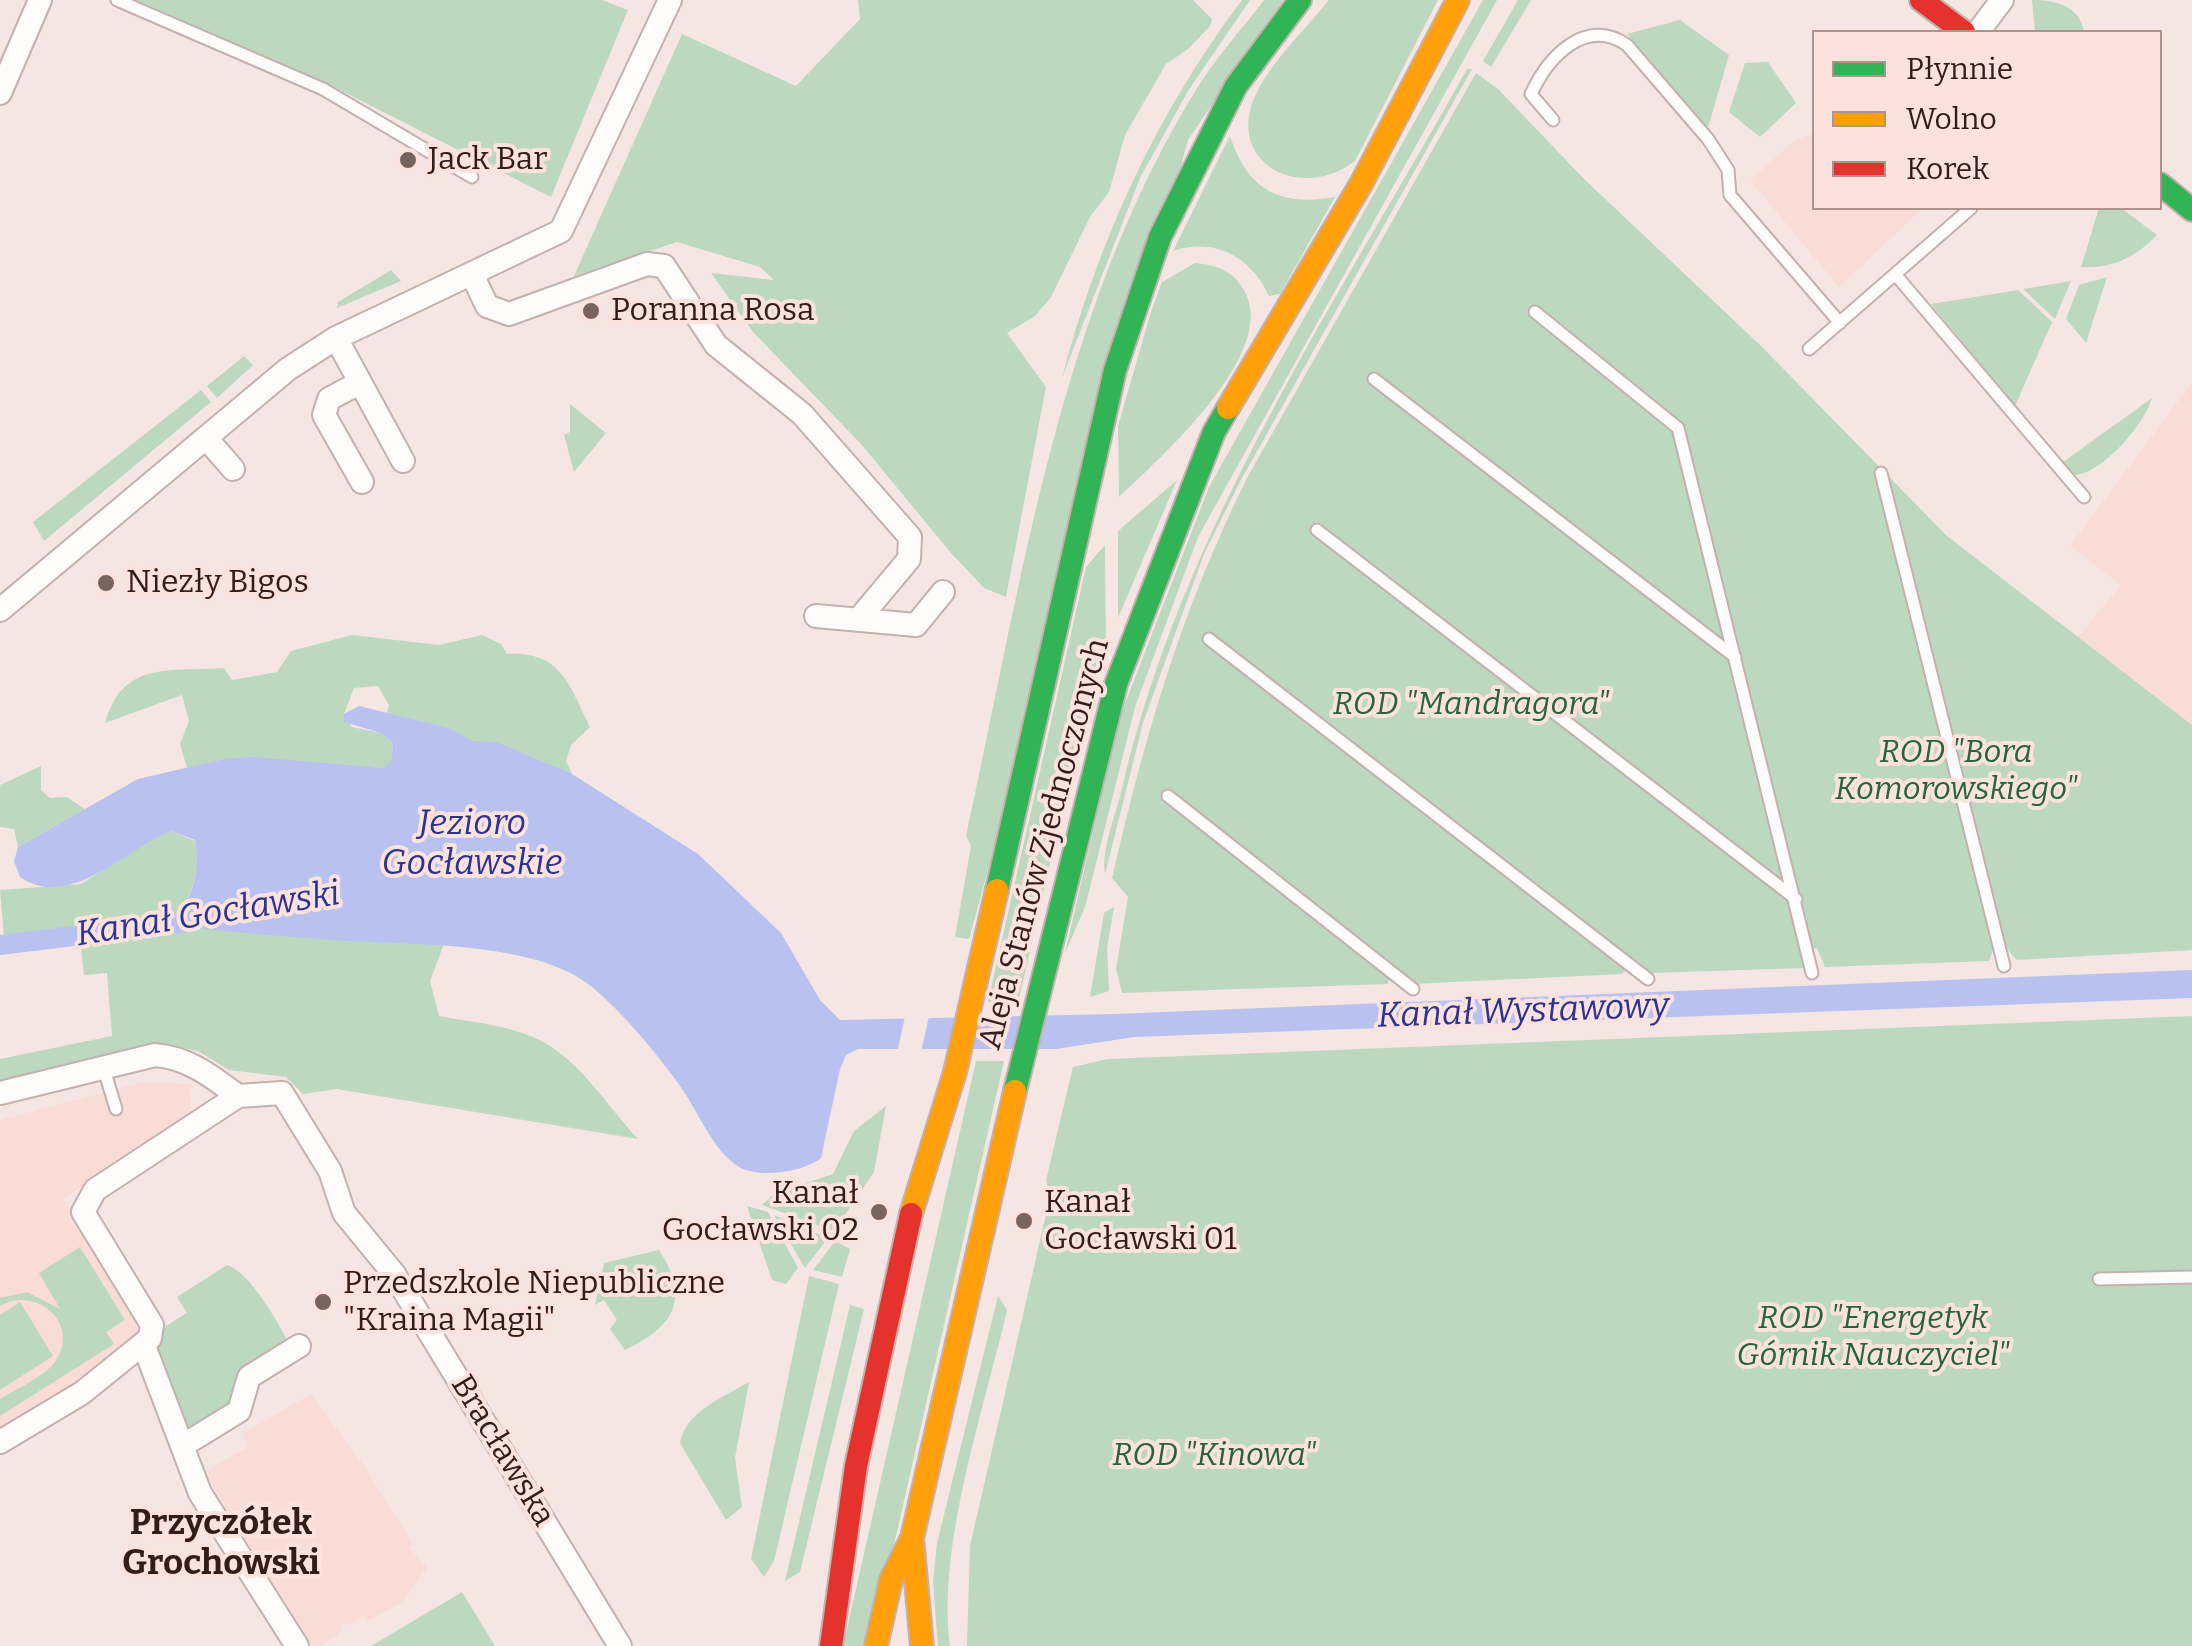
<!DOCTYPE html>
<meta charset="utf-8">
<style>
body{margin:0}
#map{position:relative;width:2192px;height:1646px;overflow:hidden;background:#f5e6e3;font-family:Bitter,serif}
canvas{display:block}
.legend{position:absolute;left:1812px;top:30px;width:350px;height:180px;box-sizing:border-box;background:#fce2dc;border:2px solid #ac938e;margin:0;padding:12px 18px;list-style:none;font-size:30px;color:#341d18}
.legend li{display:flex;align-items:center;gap:20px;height:50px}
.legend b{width:50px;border:2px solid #ac938e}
</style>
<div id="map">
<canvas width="2192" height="1646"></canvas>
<ul class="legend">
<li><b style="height:12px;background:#30b455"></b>Płynnie</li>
<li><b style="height:12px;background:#ff9f0a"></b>Wolno</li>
<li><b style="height:12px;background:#e5322d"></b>Korek</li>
</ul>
</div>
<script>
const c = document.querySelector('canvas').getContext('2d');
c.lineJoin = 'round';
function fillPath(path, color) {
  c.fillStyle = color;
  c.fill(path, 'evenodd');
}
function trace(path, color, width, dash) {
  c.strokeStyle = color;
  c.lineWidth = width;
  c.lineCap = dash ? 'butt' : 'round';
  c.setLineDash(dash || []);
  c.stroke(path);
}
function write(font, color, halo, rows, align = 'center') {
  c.font = font + ' Bitter,serif';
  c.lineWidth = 8;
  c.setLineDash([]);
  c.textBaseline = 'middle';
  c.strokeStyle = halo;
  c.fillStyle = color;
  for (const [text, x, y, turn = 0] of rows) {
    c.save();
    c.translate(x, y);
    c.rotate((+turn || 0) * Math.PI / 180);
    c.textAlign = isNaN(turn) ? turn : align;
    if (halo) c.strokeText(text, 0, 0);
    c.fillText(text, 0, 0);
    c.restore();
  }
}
fillPath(new Path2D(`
 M 1814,131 L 1814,208 L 1923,208 L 1839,287 L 1750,180 L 1799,137 L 1802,141 Z
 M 2192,382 L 2192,725 L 2077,638 L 2121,585 L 2070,546 Z
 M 143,1082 L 192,1084 L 190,1121 L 63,1199 L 136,1318 L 137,1335 L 75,1386 L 0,1431 L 0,1120 Z
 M 311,1394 L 365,1467 L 413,1544 L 409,1547 L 427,1568 L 402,1603 L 367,1621 L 364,1616 L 348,1625 L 342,1623 L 339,1635 L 320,1646 L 312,1646 L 204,1472 L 249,1446 L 242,1434 Z`), '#fadcd6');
fillPath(new Path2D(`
 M 136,0 L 602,0 L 628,10 L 551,197 L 328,84 Z
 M 858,0 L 1193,0 L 1212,19 L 1210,26 L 1188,49 L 1166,64 L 1125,135 L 1109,192 L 1090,217 L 1051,297 L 1035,316 L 1007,333 L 1046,387 L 1006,597 L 984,588 L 951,553 L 861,444 L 753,332 L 711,273 L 774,280 L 760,267 L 677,242 L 574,276 L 682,34 L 796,86 L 860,19 Z
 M 1242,0 L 1250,0 L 1188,91 L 1140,178 L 1062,378 C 1098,241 1156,114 1242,0 Z
 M 1264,0 L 1283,0 L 1188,140 L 969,939 L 955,937 L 971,846 L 966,836 C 1022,583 1059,308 1199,85 C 1218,55 1243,28 1264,0 Z
 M 1329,0 L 1438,0 L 1355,161 C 1303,201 1229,166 1253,101 C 1267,65 1305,30 1329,0 Z
 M 1483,0 L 1497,0 L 1198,537 L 1135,707 L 1085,907 L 1065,953 L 1119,719 L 1209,487 Z
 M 1518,0 L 1531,0 L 1491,67 L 1483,61 Z
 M 2032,0 C 2056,0 2080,6 2084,32 L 2035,32 Z
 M 1680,20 L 1729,55 L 1708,128 L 1627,34 Z
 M 1768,62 L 1796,103 L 1760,137 L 1729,112 L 1745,63 Z
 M 1467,69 L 1472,69 L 1242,478 L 1204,554 L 1143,723 L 1105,874 C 1101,851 1115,816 1121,793 C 1181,529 1337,302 1467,69 Z
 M 1476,73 L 1499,90 L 1583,178 L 1761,346 L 1947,536 L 2192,725 L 2192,950 L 2017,960 L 2003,945 L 1994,947 L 1989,961 L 1825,967 L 1817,948 L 1803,951 L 1804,968 L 1651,973 L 1635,960 L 1622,974 L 1412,984 L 1400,972 L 1389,978 L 1388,984 L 1122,993 L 1116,969 L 1128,897 L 1112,878 C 1146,732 1180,614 1247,478 Z
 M 1230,136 C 1248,190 1279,207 1335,197 L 1280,294 L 1269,296 C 1251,257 1215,237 1173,251 Z
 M 2099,208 L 2121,208 L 2157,235 C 2135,258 2111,269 2081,267 Z
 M 1195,263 C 1218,265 1234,271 1245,292 C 1278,354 1159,459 1119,497 L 1118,426 L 1151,312 L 1162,282 Z
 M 391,270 L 401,281 L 337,308 L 338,302 Z
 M 2107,277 L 2086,343 L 2066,319 L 2079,285 Z
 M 2071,281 L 2055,319 L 2023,289 Z
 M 2018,290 L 2052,322 L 2015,406 L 1931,304 Z
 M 244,356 L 253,365 L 217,398 L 207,386 Z
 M 201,390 L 211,402 L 44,541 L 33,522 Z
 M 2152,398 C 2145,423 2103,474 2074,475 L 2063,462 Z
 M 570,404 L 606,433 L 574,472 L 564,435 L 570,432 Z
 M 1177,480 L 1118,618 L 1118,531 Z
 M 1105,545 L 1106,650 L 1073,764 L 1018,1003 L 988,1002 L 1086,567 Z
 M 352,635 L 439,645 L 482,635 L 501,644 L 507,654 C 561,651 569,684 590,727 L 571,745 L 566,761 L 572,774 L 460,738 L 448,728 L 387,713 L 389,705 L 378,686 L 354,688 L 344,714 L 352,727 L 381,733 L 393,743 L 391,763 L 383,768 L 224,759 L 187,768 L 180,744 L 189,721 L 182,695 L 105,723 C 123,660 169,672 224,668 L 232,680 L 277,672 L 291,651 Z
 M 41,766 L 41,790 L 50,798 L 67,797 L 85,809 L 18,847 L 14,829 L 0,827 L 0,785 Z
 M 171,831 L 195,841 C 200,868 194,898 173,917 L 4,937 L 0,890 L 81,884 L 150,839 Z
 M 1114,907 L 1107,948 L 1109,991 L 1090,997 L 1104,913 Z
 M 189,927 L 444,944 L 430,981 L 439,1016 C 474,1023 514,1025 545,1043 C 583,1065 608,1107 638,1139 L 337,1089 L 303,1094 L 286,1077 L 229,1070 L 198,1051 L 160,1043 L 0,1085 L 0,1059 L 112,1036 L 107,973 L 84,975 L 80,941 Z
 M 2192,1016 L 2192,1646 L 967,1646 L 970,1546 L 1050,1197 L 1046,1180 L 1073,1067 L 1108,1059 Z
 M 976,1061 L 1004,1061 L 871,1646 L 843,1646 Z
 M 886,1106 L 874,1172 L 834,1231 L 762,1205 L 775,1193 L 833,1174 L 854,1131 Z
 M 747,1206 L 768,1212 L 798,1268 L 786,1284 L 772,1280 Z
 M 774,1215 L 828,1238 L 805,1268 Z
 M 835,1241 L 850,1249 L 842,1277 L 813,1270 Z
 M 80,1247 L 125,1320 L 106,1332 L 114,1344 L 0,1416 L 0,1399 C 17,1388 42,1378 54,1363 C 83,1326 37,1284 0,1306 L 0,1298 L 27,1292 L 60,1309 L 39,1273 Z
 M 659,1250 C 691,1299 674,1327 625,1350 L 610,1329 L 617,1320 L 604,1300 L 595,1305 L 604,1263 Z
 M 227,1265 C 250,1272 278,1322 289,1344 L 234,1401 L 184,1431 L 155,1340 L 166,1326 L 187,1313 L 177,1297 Z
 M 809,1276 L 839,1284 L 774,1561 L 764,1577 L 751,1559 Z
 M 998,1296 L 1007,1310 C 984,1410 937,1545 950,1646 L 938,1646 L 933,1581 L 937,1543 Z
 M 20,1302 L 53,1356 L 0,1390 L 0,1315 Z
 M 850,1305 L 864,1309 L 800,1572 L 785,1581 Z
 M 749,1382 L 735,1458 L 742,1507 L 726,1520 L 680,1443 C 686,1411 724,1397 749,1382 Z
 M 462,1592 L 495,1646 L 371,1646 Z`), '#bcd8be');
fillPath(new Path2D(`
 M 359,706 L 449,728 L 471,741 L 496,742 L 572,774 L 698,854 L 781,933 L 820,1000 L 840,1020 L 1115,1014 L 2192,970 L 2192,998 L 1134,1037 L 1056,1049 L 858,1049 L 846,1055 L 840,1069 L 821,1158 C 804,1172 761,1178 741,1168 C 713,1153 697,1108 678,1083 C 653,1049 624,1014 592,987 C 537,940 403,945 333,940 C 285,936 236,933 189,927 L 165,931 L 163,921 C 194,909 200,870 195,840 L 171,831 C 127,847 70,912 20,877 L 14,861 L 18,847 L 138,779 L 224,759 L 254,757 L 383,768 L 391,762 L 393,743 L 381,733 L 344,722 L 344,714 Z`), '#b9c1f0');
fillPath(new Path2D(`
 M 906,1012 L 930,1012 L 921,1052 L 897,1053 Z`), '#f5e6e3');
trace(new Path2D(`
 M 0,945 L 187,922`), '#b9c1f0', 20);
const lane = new Path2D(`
 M 117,0 L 323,89 L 472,177
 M 1553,120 L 1531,94 C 1548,57 1586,16 1627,45 L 1708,139 L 1728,170 L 1730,195 L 1840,323
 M 1895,274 L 2084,497
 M 1535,312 L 1678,428 L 1812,973
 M 1809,349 L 1971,208
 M 1374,379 L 1735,657
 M 1881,473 L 2004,966
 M 1317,530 L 1796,899
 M 1209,639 L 1648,979
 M 1168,796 L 1413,989
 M 103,1066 L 116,1109
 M 2099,1279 L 2192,1277`);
const street = new Path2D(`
 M 1978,32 L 2002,0
 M 0,93 L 40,0
 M 472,274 L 487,306 L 509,314 L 647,264 L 664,266 L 716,345 L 802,414 L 910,537 L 909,559 L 858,620
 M 336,338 L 403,461
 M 359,383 L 329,399 L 324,415 L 362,482
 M 206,438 L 233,469
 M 0,610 L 288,369 L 336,338 L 561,231 L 670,0
 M 816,616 L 916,625 L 943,592
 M 0,1093 L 155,1055 C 189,1058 211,1076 238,1096
 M 144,1346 L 200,1493 L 297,1646
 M 0,1442 L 82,1393 L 150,1338 L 152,1325 L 83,1212 L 95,1190 L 238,1096 L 282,1093 L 330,1171 L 344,1213 L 394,1274 L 620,1646
 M 182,1446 L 239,1411 L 249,1377 L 299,1346`);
const fast = new Path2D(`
 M 2160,184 L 2192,210
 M 997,890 L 1115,370 L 1160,237 L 1236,86 L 1300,0
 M 1015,1091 L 1116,684 L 1214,432 L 1228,408`);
const slow = new Path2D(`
 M 1228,408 L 1361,184 L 1458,0
 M 911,1214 L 955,1072 L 997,890
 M 876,1646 L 891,1580 L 912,1538
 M 922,1646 L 912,1538 L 1015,1091`);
const jam = new Path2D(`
 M 1921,0 L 1964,32
 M 831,1646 L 856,1466 L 911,1214`);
trace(lane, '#c3b1ae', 15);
trace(street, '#c3b1ae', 26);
trace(fast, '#c3b1ae', 26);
trace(slow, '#c3b1ae', 26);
trace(jam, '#c3b1ae', 26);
trace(lane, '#fefbfb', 11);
trace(street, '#fefbfb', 22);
trace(fast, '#30b455', 22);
trace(slow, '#ff9f0a', 22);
trace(jam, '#e5322d', 22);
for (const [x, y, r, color] of [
 [408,160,10,"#78635f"],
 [591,311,10,"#78635f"],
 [106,583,10,"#78635f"],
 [879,1212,10,"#78635f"],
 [1024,1221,10,"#78635f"],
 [323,1302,10,"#78635f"]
]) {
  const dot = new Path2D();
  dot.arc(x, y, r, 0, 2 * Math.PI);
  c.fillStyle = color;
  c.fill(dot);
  trace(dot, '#fce2dc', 4);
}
write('32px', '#341d18', '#fce2dc', [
 ["Jack Bar",428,160],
 ["Poranna Rosa",611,311],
 ["Niezły Bigos",126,583],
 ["Kanał",859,1194,"right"],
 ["Gocławski 02",859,1231,"right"],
 ["Kanał",1044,1203],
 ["Gocławski 01",1044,1240],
 ["Przedszkole Niepubliczne",343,1284],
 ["\"Kraina Magii\"",343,1321]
], 'left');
write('italic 32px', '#25653c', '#fce2dc', [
 ["ROD \"Mandragora\"",1471,705],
 ["ROD \"Bora",1956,753],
 ["Komorowskiego\"",1956,790],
 ["ROD \"Energetyk",1873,1319],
 ["Górnik Nauczyciel\"",1873,1356],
 ["ROD \"Kinowa\"",1214,1456]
]);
write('32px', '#341d18', '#fce2dc', [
 ["Aleja Stanów Zjednoczonych",1045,844,-75],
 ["Bracławska",502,1451,59]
]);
write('italic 35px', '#2b3495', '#fce2dc', [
 ["Jezioro",472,824],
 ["Gocławskie",472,864],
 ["Kanał Gocławski",208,915,-9],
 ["Kanał Wystawowy",1523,1012,-2]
]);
write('bold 35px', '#341d18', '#fce2dc', [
 ["Przyczółek",221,1524],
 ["Grochowski",221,1564]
]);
</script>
